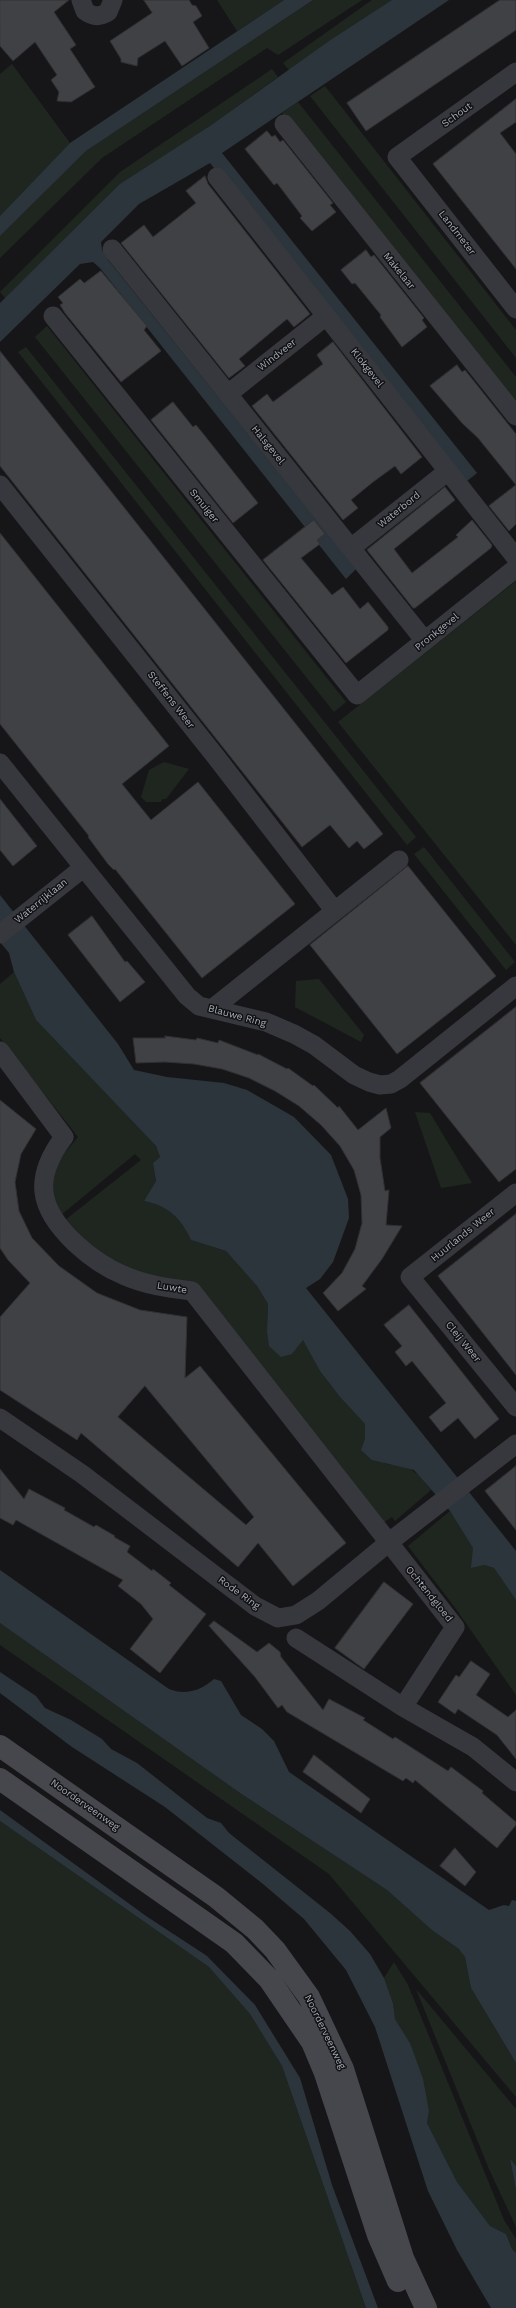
<!DOCTYPE html>
<style>
body{margin:0}
canvas{display:block;background:#161618}
</style>
<canvas width="516" height="2308"></canvas>
<script>
const c = document.querySelector('canvas').getContext('2d');
c.lineJoin = 'round';
function fillPath(path, color) {
  c.fillStyle = color;
  c.fill(path, 'evenodd');
}
function trace(path, color, width, dash) {
  c.strokeStyle = color;
  c.lineWidth = width;
  c.lineCap = dash ? 'butt' : 'round';
  c.setLineDash(dash || []);
  c.stroke(path);
}
function write(font, color, halo, rows, align = 'center') {
  c.font = font + ' "Work Sans",sans-serif';
  c.lineWidth = 3;
  c.setLineDash([]);
  c.textBaseline = 'middle';
  c.strokeStyle = halo;
  c.fillStyle = color;
  for (const [text, x, y, turn = 0] of rows) {
    c.save();
    c.translate(x, y);
    c.rotate((+turn || 0) * Math.PI / 180);
    c.textAlign = isNaN(turn) ? turn : align;
    if (halo) c.strokeText(text, 0, 0);
    c.fillText(text, 0, 0);
    c.restore();
  }
}
fillPath(new Path2D(`
 M 217,0 L 284,0 L 237,31 Z
 M 313,0 L 362,0 L 278,55 L 267,48 L 102,158 L 0,258 L 0,236 L 86,151 Z
 M 372,0 L 392,0 L 289,70 L 283,63 Z
 M 12,64 L 70,143 L 0,216 L 0,74 Z
 M 272,69 L 278,77 C 183,145 89,217 5,298 L 0,292 L 120,172 Z
 M 325,86 L 516,330 L 516,358 L 310,96 Z
 M 298,102 L 516,377 L 516,404 L 282,113 Z
 M 47,326 L 346,702 L 334,712 L 35,337 Z
 M 26,347 L 416,837 L 407,845 L 18,352 Z
 M 516,581 L 516,945 L 338,722 Z
 M 164,762 L 189,769 L 166,799 L 162,799 L 161,802 L 146,802 L 141,797 L 149,770 Z
 M 424,847 L 515,962 L 506,970 L 414,854 Z
 M 14,972 L 36,1020 L 156,1146 L 160,1157 L 153,1163 L 156,1181 L 144,1201 C 168,1206 181,1218 191,1240 L 226,1251 L 257,1286 L 268,1304 L 267,1331 L 292,1354 L 303,1339 L 320,1371 L 340,1397 L 365,1424 L 365,1439 L 386,1464 C 412,1466 415,1470 431,1490 L 395,1521 L 392,1517 L 380,1525 L 193,1283 L 151,1279 L 109,1260 L 64,1221 L 141,1160 L 135,1154 L 61,1215 L 50,1186 L 54,1166 L 78,1137 L 0,1038 L 0,984 Z
 M 319,979 L 364,1035 L 361,1042 L 295,1007 L 296,981 Z
 M 415,1112 L 430,1113 L 472,1183 L 441,1188 Z
 M 450,1511 L 484,1565 L 494,1568 L 516,1600 L 516,1695 L 456,1609 L 408,1546 Z
 M 0,1623 L 240,1793 L 387,1890 L 433,1931 L 459,1949 L 465,1956 L 471,1988 L 516,2063 L 516,2097 L 329,1874 L 0,1645 Z
 M 0,1821 L 209,1967 L 250,2014 L 282,2066 L 366,2308 L 0,2308 Z
 M 394,1962 L 408,1985 L 504,2220 L 516,2239 L 516,2253 L 512,2249 L 506,2234 L 490,2226 L 457,2182 L 427,2123 L 429,2110 L 410,2043 L 395,2019 L 393,2003 L 384,1978 Z
 M 416,1989 L 516,2109 L 516,2166 L 510,2160 L 516,2190 L 516,2227 L 489,2169 Z`), '#1e261f');
fillPath(new Path2D(`
 M 284,0 L 313,0 L 86,151 L 0,236 L 0,216 L 70,143 Z
 M 392,0 L 449,0 L 222,153 L 477,473 L 467,481 L 210,163 L 139,204 L 101,242 L 102,250 L 109,261 L 356,569 L 346,579 L 100,268 L 93,262 L 80,264 L 0,342 L 0,303 L 120,184 L 210,126 L 329,41 Z
 M 0,895 L 118,1044 L 134,1070 L 167,1077 L 224,1083 L 247,1090 L 294,1117 L 331,1155 L 348,1199 L 349,1218 L 333,1262 L 320,1279 L 306,1288 L 516,1551 L 516,1600 L 494,1568 L 484,1565 L 471,1568 L 473,1548 L 450,1511 L 414,1470 L 372,1460 L 361,1450 L 365,1439 L 365,1424 L 340,1397 L 320,1371 L 303,1340 L 292,1354 L 281,1357 L 269,1346 L 267,1331 L 268,1304 L 257,1286 L 226,1251 L 191,1240 C 181,1218 168,1206 144,1201 L 156,1181 L 153,1163 L 160,1157 L 156,1146 L 36,1020 L 14,972 L 9,953 L 0,942 Z
 M 0,1570 L 169,1689 C 185,1696 202,1690 214,1679 L 221,1681 L 241,1715 L 262,1729 L 274,1741 L 289,1772 L 489,1910 L 504,1905 L 509,1906 L 512,1900 L 516,1901 L 516,2063 L 471,1988 L 465,1957 L 459,1949 L 433,1931 L 387,1890 L 240,1793 L 0,1623 Z
 M 0,1672 L 36,1696 L 45,1708 L 71,1720 L 102,1739 L 111,1749 L 137,1763 L 207,1818 L 221,1823 L 229,1833 L 330,1913 L 350,1931 L 370,1954 L 384,1978 L 393,2003 L 395,2019 L 410,2043 L 423,2079 L 429,2111 L 427,2123 L 457,2182 L 490,2226 L 506,2234 L 512,2249 L 516,2253 L 516,2308 L 491,2308 L 457,2250 L 428,2191 L 375,2027 L 346,1970 L 304,1919 L 263,1884 L 165,1807 L 72,1747 L 0,1693 Z
 M 0,1810 L 146,1916 L 207,1956 L 255,2005 L 300,2078 L 332,2185 L 378,2308 L 366,2308 L 282,2066 L 250,2014 L 209,1967 L 0,1821 Z
 M 510,2159 L 516,2166 L 516,2190 Z`), '#2c353c');
const building = new Path2D(`
 M 0,0 L 69,0 L 54,12 L 76,45 L 70,49 L 95,87 L 71,102 L 57,101 L 59,92 L 51,80 L 57,75 L 35,42 L 13,61 L 0,46 Z
 M 144,0 L 189,0 L 192,5 L 196,6 L 202,16 L 193,22 L 209,48 L 182,66 L 165,41 L 138,58 L 137,66 L 121,62 L 121,59 L 110,41 L 152,13 Z
 M 500,0 L 516,0 L 516,30 L 366,131 L 347,103 Z
 M 516,99 L 516,122 L 500,133 L 516,154 L 516,269 L 433,164 Z
 M 267,131 L 272,137 L 275,135 L 280,142 L 283,140 L 333,203 L 330,205 L 336,212 L 312,231 L 300,218 L 302,216 L 277,183 L 274,185 L 245,149 Z
 M 205,176 L 208,184 L 310,314 L 294,327 L 287,319 L 239,359 L 245,366 L 229,378 L 121,243 L 144,225 L 153,237 L 196,203 L 186,191 Z
 M 366,250 L 371,257 L 374,255 L 424,318 L 422,320 L 427,327 L 402,347 L 380,317 L 381,315 L 355,283 L 352,284 L 341,270 Z
 M 101,271 L 147,326 L 144,330 L 161,351 L 121,382 L 65,313 L 60,305 L 63,303 L 58,297 L 80,279 L 84,283 Z
 M 333,342 L 422,457 L 401,474 L 395,466 L 373,482 L 351,500 L 358,508 L 343,520 L 252,406 L 267,394 L 273,402 L 323,364 L 317,355 Z
 M 0,351 L 383,834 L 364,849 L 357,841 L 349,848 L 330,825 L 302,847 L 0,466 Z
 M 457,365 L 462,372 L 465,370 L 516,434 L 516,485 L 478,438 L 462,423 L 430,386 Z
 M 173,402 L 193,427 L 196,425 L 205,436 L 258,503 L 233,523 L 151,420 Z
 M 516,485 L 516,524 L 509,531 L 489,506 Z
 M 445,487 L 455,500 L 394,549 L 412,573 L 458,537 L 456,535 L 472,520 L 492,545 L 491,548 L 415,608 L 413,608 L 367,550 Z
 M 314,520 L 325,534 L 317,540 L 320,544 L 301,558 L 332,595 L 343,587 L 360,609 L 368,602 L 388,627 L 388,630 L 346,663 L 263,560 Z
 M 0,533 L 169,746 L 122,784 L 151,820 L 198,782 L 295,904 L 202,978 L 115,869 L 114,870 L 108,864 L 88,837 L 89,836 L 0,724 Z
 M 0,799 L 37,846 L 13,866 L 0,850 Z
 M 408,866 L 496,976 L 397,1054 L 310,945 Z
 M 92,916 L 125,962 L 127,961 L 145,982 L 120,1002 L 68,935 Z
 M 516,1007 L 516,1169 L 499,1182 L 420,1083 Z
 M 165,1036 L 196,1040 L 197,1038 L 218,1043 L 219,1040 L 258,1055 L 258,1054 L 287,1069 L 288,1068 L 313,1086 L 314,1085 L 338,1108 L 339,1106 L 358,1130 L 386,1108 L 391,1128 L 380,1137 L 380,1158 L 385,1191 L 389,1190 L 386,1225 L 402,1226 L 382,1259 L 362,1286 L 366,1289 L 338,1311 L 323,1293 L 342,1273 L 355,1249 L 362,1223 L 361,1195 L 354,1170 L 340,1146 L 321,1125 L 299,1106 L 275,1091 L 249,1078 L 222,1069 L 194,1064 L 165,1062 L 136,1063 L 133,1038 L 165,1038 Z
 M 0,1100 L 36,1129 L 21,1154 L 15,1182 L 19,1211 L 32,1238 L 59,1266 L 97,1293 L 140,1310 L 187,1317 L 185,1378 L 200,1366 L 346,1543 L 293,1586 L 258,1543 L 238,1567 L 81,1433 L 77,1440 L 0,1390 L 0,1317 L 30,1283 L 8,1260 L 0,1248 ZM 145,1386 L 254,1517 L 246,1525 L 118,1417 Z
 M 516,1214 L 516,1375 L 438,1276 Z
 M 409,1305 L 499,1419 L 475,1439 L 458,1418 L 441,1432 L 429,1417 L 446,1403 L 412,1361 L 406,1366 L 395,1352 L 402,1346 L 384,1325 Z
 M 516,1466 L 516,1530 L 485,1491 Z
 M 0,1469 L 24,1499 L 29,1489 L 65,1508 L 64,1510 L 94,1527 L 96,1525 L 115,1536 L 114,1537 L 130,1546 L 127,1552 L 152,1571 L 153,1569 L 171,1583 L 169,1585 L 206,1614 L 160,1673 L 130,1649 L 153,1619 L 141,1604 L 118,1586 L 123,1580 L 16,1520 L 13,1525 L 0,1518 Z
 M 384,1582 L 413,1604 L 364,1669 L 335,1648 Z
 M 214,1621 L 257,1652 L 269,1643 L 280,1652 L 281,1657 L 323,1710 L 329,1699 L 365,1718 L 363,1720 L 393,1739 L 395,1737 L 448,1771 L 451,1767 L 483,1791 L 482,1793 L 516,1822 L 516,1825 L 497,1848 L 415,1780 L 413,1783 L 406,1778 L 403,1781 L 287,1712 L 282,1705 L 278,1708 L 255,1677 L 209,1626 Z
 M 471,1661 L 490,1674 L 476,1695 L 508,1717 L 516,1710 L 516,1759 L 497,1735 L 458,1709 L 455,1714 L 438,1702 L 456,1675 L 459,1677 Z
 M 314,1755 L 370,1799 L 361,1813 L 303,1772 Z
 M 455,1848 L 476,1872 L 465,1886 L 440,1866 Z`);
fillPath(building, '#404145');
trace(building, '#303034', 1);
trace(new Path2D(`
 M 81,0 L 85,11 C 93,17 100,17 108,12 L 113,0
 M 516,72 L 397,157 L 516,309
 M 284,124 L 516,416
 M 217,177 L 516,558
 M 112,249 L 425,641
 M 53,316 L 357,695 L 516,568
 M 228,394 L 326,316
 M 0,485 L 216,757 L 334,910
 M 351,548 L 448,471
 M 0,763 L 187,996 L 199,1006 L 266,1022 L 294,1034 L 314,1045 L 354,1075 L 369,1082 L 380,1085 L 391,1084 L 400,1079 L 516,986
 M 0,934 L 83,868
 M 212,1009 L 399,860
 M 0,1051 L 64,1137 C 33,1178 38,1208 75,1243 C 89,1256 106,1268 123,1275 C 145,1285 168,1288 192,1291 L 455,1627 L 403,1707 L 473,1747 L 516,1782
 M 516,1193 L 410,1277 L 516,1407
 M 0,1418 L 82,1474 L 255,1606 L 278,1618 L 296,1615 L 318,1601 L 388,1543 L 516,1444
 M 296,1638 L 403,1707`), '#37383d', 19);
trace(new Path2D(`
 M 0,1746 L 216,1897 L 255,1929 L 275,1950 L 309,1997 L 343,2069 L 403,2258 L 426,2308
 M 0,1779 L 234,1943 L 269,1979 L 312,2042 L 325,2073 L 378,2235 L 398,2281`), '#45474d', 22);
write('10px', '#a8adb8', '#111113', [
 ["Schout",457,115,-36],
 ["Landmeter",457,233,52],
 ["Makelaar",399,271,51],
 ["Windveer",277,355,-38],
 ["Klokgevel",367,368,52],
 ["Halsgevel",268,445,51],
 ["Smuiger",204,506,51],
 ["Waterbord",399,510,-39],
 ["Pronkgevel",437,632,-39],
 ["Steffens Weer",171,700,52],
 ["Waterrijklaan",41,901,-39],
 ["Blauwe Ring",237,1016,15],
 ["Huurlands Weer",463,1235,-39],
 ["Luwte",172,1288,10],
 ["Cleij Weer",463,1342,51],
 ["Rode Ring",239,1593,36],
 ["Ochtendgloed",429,1594,51],
 ["Noorderveenweg",85,1805,35],
 ["Noorderveenweg",325,2032,64]
]);
</script>
